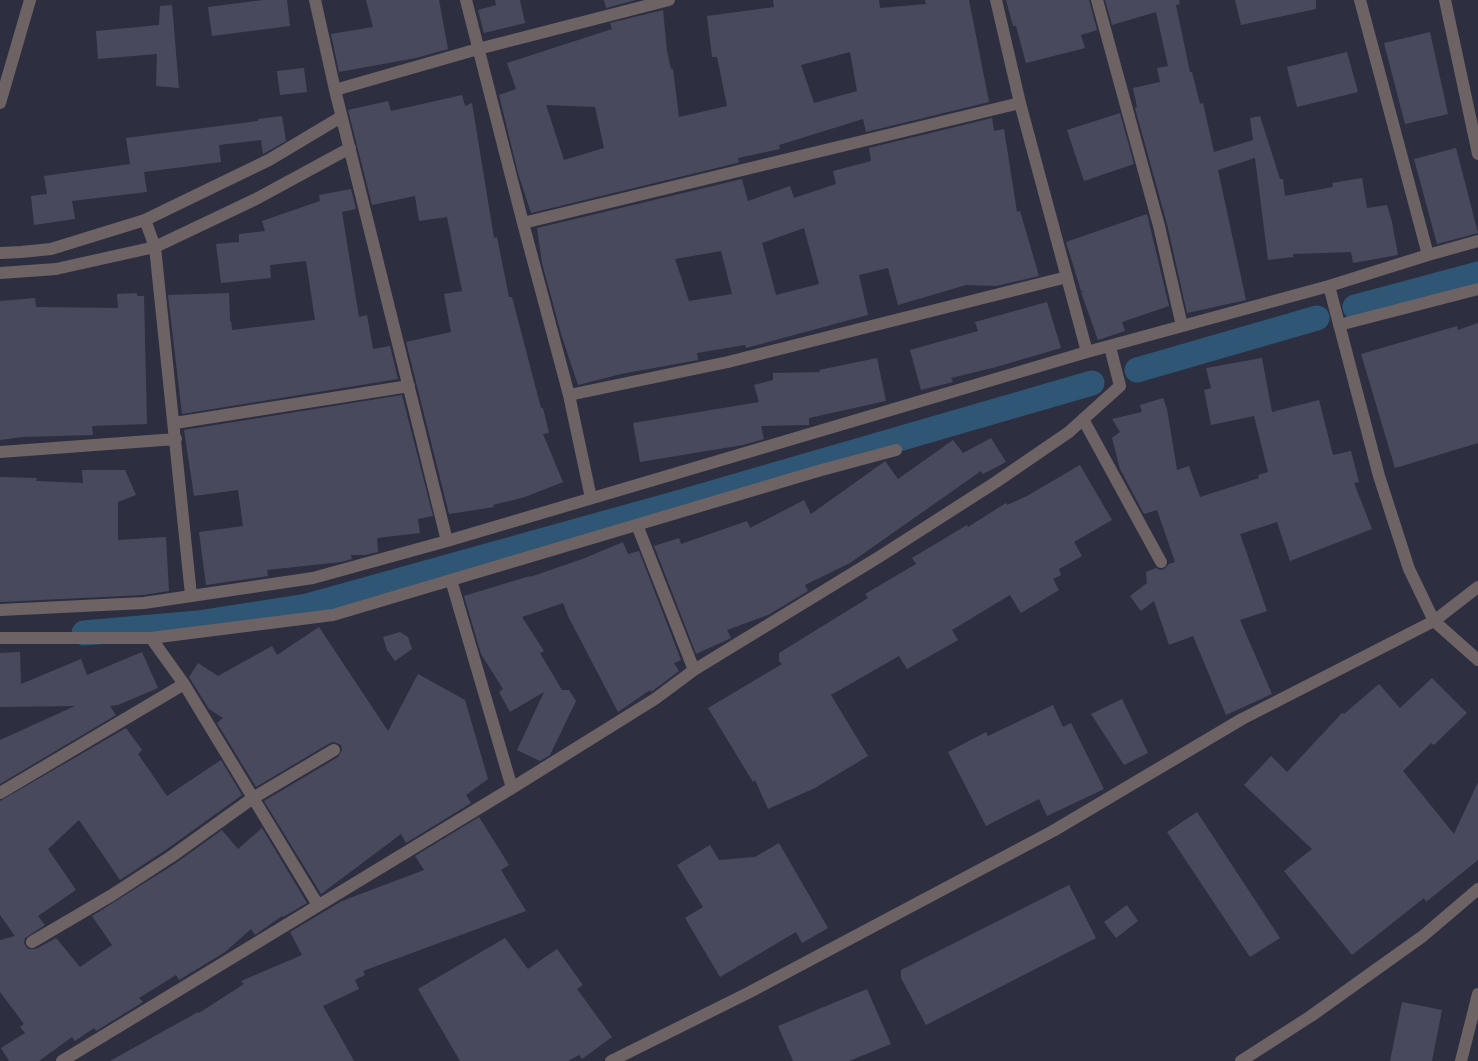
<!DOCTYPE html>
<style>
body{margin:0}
canvas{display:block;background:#2d2e40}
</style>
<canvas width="1478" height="1061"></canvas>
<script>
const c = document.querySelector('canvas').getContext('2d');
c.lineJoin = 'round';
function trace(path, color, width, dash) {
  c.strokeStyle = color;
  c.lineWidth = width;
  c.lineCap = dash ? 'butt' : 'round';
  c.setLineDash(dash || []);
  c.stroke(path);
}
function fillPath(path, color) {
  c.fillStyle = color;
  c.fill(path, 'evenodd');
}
trace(new Path2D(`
 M 1355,307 L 1478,274
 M 1137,370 L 1317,318
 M 84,633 L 198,623 L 307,606 L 681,502 L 1092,383`), '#2f5674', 25);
fillPath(new Path2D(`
 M 263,0 L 287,0 L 290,26 L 212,36 L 208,7 Z
 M 366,0 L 439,0 L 448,49 L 416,58 L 339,72 L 331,34 L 373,27 Z
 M 495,0 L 520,0 L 525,23 L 484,33 L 478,10 L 496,5 Z
 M 604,0 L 636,0 L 606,8 Z
 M 773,0 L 879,0 L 880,8 L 926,4 L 925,0 L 969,0 L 989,102 L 866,132 L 863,119 L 779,145 L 780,149 L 738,158 L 739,162 L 737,163 L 531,213 L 518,173 L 499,95 L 516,89 L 507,63 L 612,29 L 610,23 L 663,10 L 667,51 L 671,69 L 673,69 L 679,117 L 727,106 L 717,57 L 712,57 L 707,16 L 774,7 ZM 850,52 L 857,91 L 814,103 L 801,65 ZM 546,105 L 595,107 L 604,148 L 564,160 Z
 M 1006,0 L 1089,0 L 1097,30 L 1081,35 L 1085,48 L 1026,63 L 1016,26 L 1013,26 Z
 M 1105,0 L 1179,0 L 1180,4 L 1176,5 L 1190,72 L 1192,72 L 1200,104 L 1203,103 L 1214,152 L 1253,140 L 1250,118 L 1260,116 L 1280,179 L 1283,179 L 1285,196 L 1333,187 L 1332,183 L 1362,178 L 1367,208 L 1387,205 L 1392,222 L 1398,255 L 1353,263 L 1351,252 L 1293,254 L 1293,257 L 1268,260 L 1255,158 L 1218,170 L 1246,300 L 1187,313 L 1167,224 L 1135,108 L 1137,107 L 1133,88 L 1160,82 L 1157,68 L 1168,66 L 1156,12 L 1112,25 Z
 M 1235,0 L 1316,0 L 1316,9 L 1241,25 Z
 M 172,5 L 179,88 L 156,86 L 157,54 L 98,59 L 96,31 L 159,25 L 160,6 Z
 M 1430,32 L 1448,114 L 1405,124 L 1384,43 Z
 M 1347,52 L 1358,92 L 1297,107 L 1287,67 Z
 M 304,68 L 307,92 L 280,95 L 277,71 Z
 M 462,95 L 465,106 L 472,103 L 494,238 L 497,237 L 509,297 L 512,297 L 541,408 L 543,408 L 549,433 L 543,434 L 563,482 L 525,497 L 493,505 L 494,507 L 449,514 L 406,342 L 451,332 L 444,294 L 462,291 L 447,217 L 419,221 L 415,196 L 372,205 L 348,110 L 388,101 L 391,111 Z
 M 1120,113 L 1134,164 L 1084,181 L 1067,130 Z
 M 282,116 L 286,141 L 263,154 L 261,140 L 219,145 L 221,162 L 144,172 L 147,192 L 72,201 L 75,219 L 34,225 L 31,196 L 47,194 L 44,176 L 130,164 L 126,138 L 258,121 L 258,119 Z
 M 992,118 L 994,131 L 1004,129 L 1017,212 L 1020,211 L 1039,276 L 996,286 L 966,285 L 898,305 L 888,268 L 859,275 L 868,315 L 746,348 L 745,345 L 697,353 L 698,360 L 621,374 L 578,385 L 562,337 L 542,263 L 537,228 L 742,179 L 748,201 L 790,186 L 794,198 L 836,184 L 833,171 L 871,161 L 869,148 ZM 804,228 L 819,284 L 776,295 L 762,243 ZM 721,251 L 732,294 L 689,301 L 675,259 Z
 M 1456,148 L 1478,233 L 1437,244 L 1414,159 Z
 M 351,189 L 356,209 L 342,212 L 359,317 L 367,315 L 373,349 L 390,346 L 398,379 L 182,414 L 168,295 L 229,293 L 230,321 L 231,321 L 232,330 L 315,320 L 306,261 L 270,265 L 271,278 L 221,283 L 216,244 L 239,242 L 239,234 L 265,231 L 262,221 L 320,201 L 319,195 Z
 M 1147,214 L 1169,306 L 1122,322 L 1125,331 L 1098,340 L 1081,292 L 1085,291 L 1081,291 L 1066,242 Z
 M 137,293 L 137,296 L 144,296 L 147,424 L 92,426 L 93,435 L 22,437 L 0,440 L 0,301 L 35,298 L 36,307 L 118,308 L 117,294 Z
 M 1047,302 L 1061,348 L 996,367 L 951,378 L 953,382 L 921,390 L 910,350 L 978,331 L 975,322 Z
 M 1478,323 L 1478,443 L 1395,468 L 1361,354 L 1457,326 L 1458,330 Z
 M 877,358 L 886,401 L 809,418 L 809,425 L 761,426 L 764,439 L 743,445 L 640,462 L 633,423 L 759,402 L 754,385 L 773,380 L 773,373 L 820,372 L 819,370 Z
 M 1262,358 L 1272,412 L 1319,400 L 1333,455 L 1351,451 L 1359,482 L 1354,483 L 1372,529 L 1290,561 L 1277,522 L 1240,534 L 1267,611 L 1240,620 L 1272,694 L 1226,715 L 1193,636 L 1169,645 L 1154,601 L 1141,611 L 1130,596 L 1147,583 L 1146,572 L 1156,568 L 1160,570 L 1164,569 L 1169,564 L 1175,562 L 1157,510 L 1144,514 L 1120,469 L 1112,438 L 1120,432 L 1112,419 L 1142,412 L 1140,405 L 1163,398 L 1167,409 L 1177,470 L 1189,466 L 1200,497 L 1259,478 L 1258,475 L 1268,472 L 1254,416 L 1211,425 L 1204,390 L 1211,388 L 1206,368 Z
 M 402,395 L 433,516 L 418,519 L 420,533 L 377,538 L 378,552 L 365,555 L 351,555 L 352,559 L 341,562 L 267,570 L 268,576 L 206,585 L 199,532 L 243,526 L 238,490 L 194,496 L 184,430 Z
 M 991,438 L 1006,462 L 983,474 L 981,471 L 850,563 L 805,585 L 808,591 L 768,615 L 727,630 L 731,638 L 696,654 L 654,546 L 679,538 L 681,544 L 747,521 L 750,528 L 804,500 L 811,514 L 884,462 L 885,461 L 898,479 L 953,440 L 963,453 Z
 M 1080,465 L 1112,520 L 1074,542 L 1082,556 L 1059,569 L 1061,575 L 1053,579 L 1059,590 L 1021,613 L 1010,595 L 952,630 L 958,640 L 907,669 L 899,656 L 831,695 L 868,756 L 815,788 L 768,809 L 755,780 L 753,782 L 708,708 L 782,664 L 779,661 L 779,653 L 868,598 L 865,594 L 916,564 L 912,558 L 967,525 L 968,527 L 1006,503 L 1007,505 L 1027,496 Z
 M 82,470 L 125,470 L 136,495 L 118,502 L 118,540 L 166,537 L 169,591 L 143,595 L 0,602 L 0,477 L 37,478 L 36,481 L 83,483 Z
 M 623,542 L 628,554 L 639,551 L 681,660 L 674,663 L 679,671 L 651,692 L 650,690 L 618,712 L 568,616 L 563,603 L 522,617 L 544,651 L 540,653 L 562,690 L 569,690 L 576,701 L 550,755 L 540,761 L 517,750 L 544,692 L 510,712 L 499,692 L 503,689 L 481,654 L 464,596 L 530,576 L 530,577 L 585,558 Z
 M 319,627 L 388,731 L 418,674 L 465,700 L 488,779 L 466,795 L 471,803 L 406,843 L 401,834 L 321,894 L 264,801 L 338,757 L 342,750 L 341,745 L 334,742 L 330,743 L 256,787 L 217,723 L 223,718 L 209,709 L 189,677 L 198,663 L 218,676 L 272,646 L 277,655 Z
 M 400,632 L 408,637 L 412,649 L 395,661 L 387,650 L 383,637 Z
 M 20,652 L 21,684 L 81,659 L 87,675 L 142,652 L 158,688 L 118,705 L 110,706 L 116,715 L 0,784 L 0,740 L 75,706 L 0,707 L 0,653 Z
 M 1432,678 L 1467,713 L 1434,745 L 1431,743 L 1403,771 L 1454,834 L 1478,782 L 1478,860 L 1426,902 L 1424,898 L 1352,955 L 1284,871 L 1312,849 L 1244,785 L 1271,756 L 1287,772 L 1342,713 L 1344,714 L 1379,684 L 1400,708 Z
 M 1122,699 L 1148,753 L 1124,765 L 1091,714 Z
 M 1053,705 L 1063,727 L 1071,723 L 1104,789 L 1047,816 L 1039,799 L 986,826 L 948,752 L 986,732 L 988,736 Z
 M 126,728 L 142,750 L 138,754 L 167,796 L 221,760 L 242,795 L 167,849 L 120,880 L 79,820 L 48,849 L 76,890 L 38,916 L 45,925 L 25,938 L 24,943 L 28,949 L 36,949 L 56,938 L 80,967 L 112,945 L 92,916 L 176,863 L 222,830 L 238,849 L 262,828 L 307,903 L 283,917 L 282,916 L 255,935 L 251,929 L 225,952 L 179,980 L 176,975 L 139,998 L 143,1002 L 96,1031 L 94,1028 L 75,1041 L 72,1037 L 39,1061 L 9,1061 L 1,1048 L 25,1033 L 20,1027 L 24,1024 L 0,992 L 0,940 L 15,936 L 0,915 L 0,801 Z
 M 1197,812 L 1280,938 L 1250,957 L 1167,832 Z
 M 479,817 L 509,865 L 501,870 L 526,911 L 363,971 L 365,975 L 355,980 L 359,989 L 323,1006 L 354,1061 L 110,1061 L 198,1012 L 199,1013 L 244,984 L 241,981 L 302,955 L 290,932 L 342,901 L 424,870 L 415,856 Z
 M 779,843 L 828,928 L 802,943 L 796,932 L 720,977 L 685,918 L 703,907 L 677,865 L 710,845 L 719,860 L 755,857 Z
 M 1069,885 L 1096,938 L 926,1025 L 901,978 L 901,970 Z
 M 1127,905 L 1138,921 L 1116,938 L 1104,922 Z
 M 505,938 L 528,969 L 557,949 L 583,985 L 577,989 L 612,1037 L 582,1059 L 579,1055 L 568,1061 L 460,1061 L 418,989 Z
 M 867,989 L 891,1044 L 849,1061 L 793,1061 L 778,1026 Z
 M 1402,1002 L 1442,1010 L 1432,1061 L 1390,1061 Z`), '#48495d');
trace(new Path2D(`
 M 315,0 L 335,90 L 447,541
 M 466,0 L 523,223 L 569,395 L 591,498
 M 996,0 L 1020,103 L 1087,352
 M 1097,0 L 1159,226 L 1182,326
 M 1360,0 L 1428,255
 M 1445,0 L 1478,154
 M 335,90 L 478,49 L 669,0
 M 0,103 L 30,0
 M 145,220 L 155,247 L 191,595
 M 523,223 L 1020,103
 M 0,253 L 21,252 L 51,249 L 145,220 L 269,160 L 341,117
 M 0,273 L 56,269 L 155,247 L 256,199 L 350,148
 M 1329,286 L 1379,476 L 1409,569 L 1434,621 L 1478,660
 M 1339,325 L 1478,289
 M 569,395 L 728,362 L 1067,277
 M 1083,419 L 1161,562
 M 175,423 L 409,386
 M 0,452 L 176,439
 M 637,525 L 694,670
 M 451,580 L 512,788
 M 0,610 L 144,603 L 313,578 L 447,541 L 1087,352 L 1329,286 L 1428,255 L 1478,241
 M 0,638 L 151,638 L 184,684 L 318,905
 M 151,638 L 333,615 L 818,471 L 896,450
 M 0,793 L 184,684
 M 32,942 L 112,895 L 172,856 L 253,798 L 334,750
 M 62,1061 L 512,788 L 655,699 L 694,670 L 879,557 L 996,482 L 1069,432 L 1120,386 L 1110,347
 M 611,1061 L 748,993 L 1053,831 L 1242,719 L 1434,621 L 1478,587
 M 1241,1061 L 1311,1016 L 1423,936 L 1478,889
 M 1461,1061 L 1478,994`), '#6d6264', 12);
</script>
